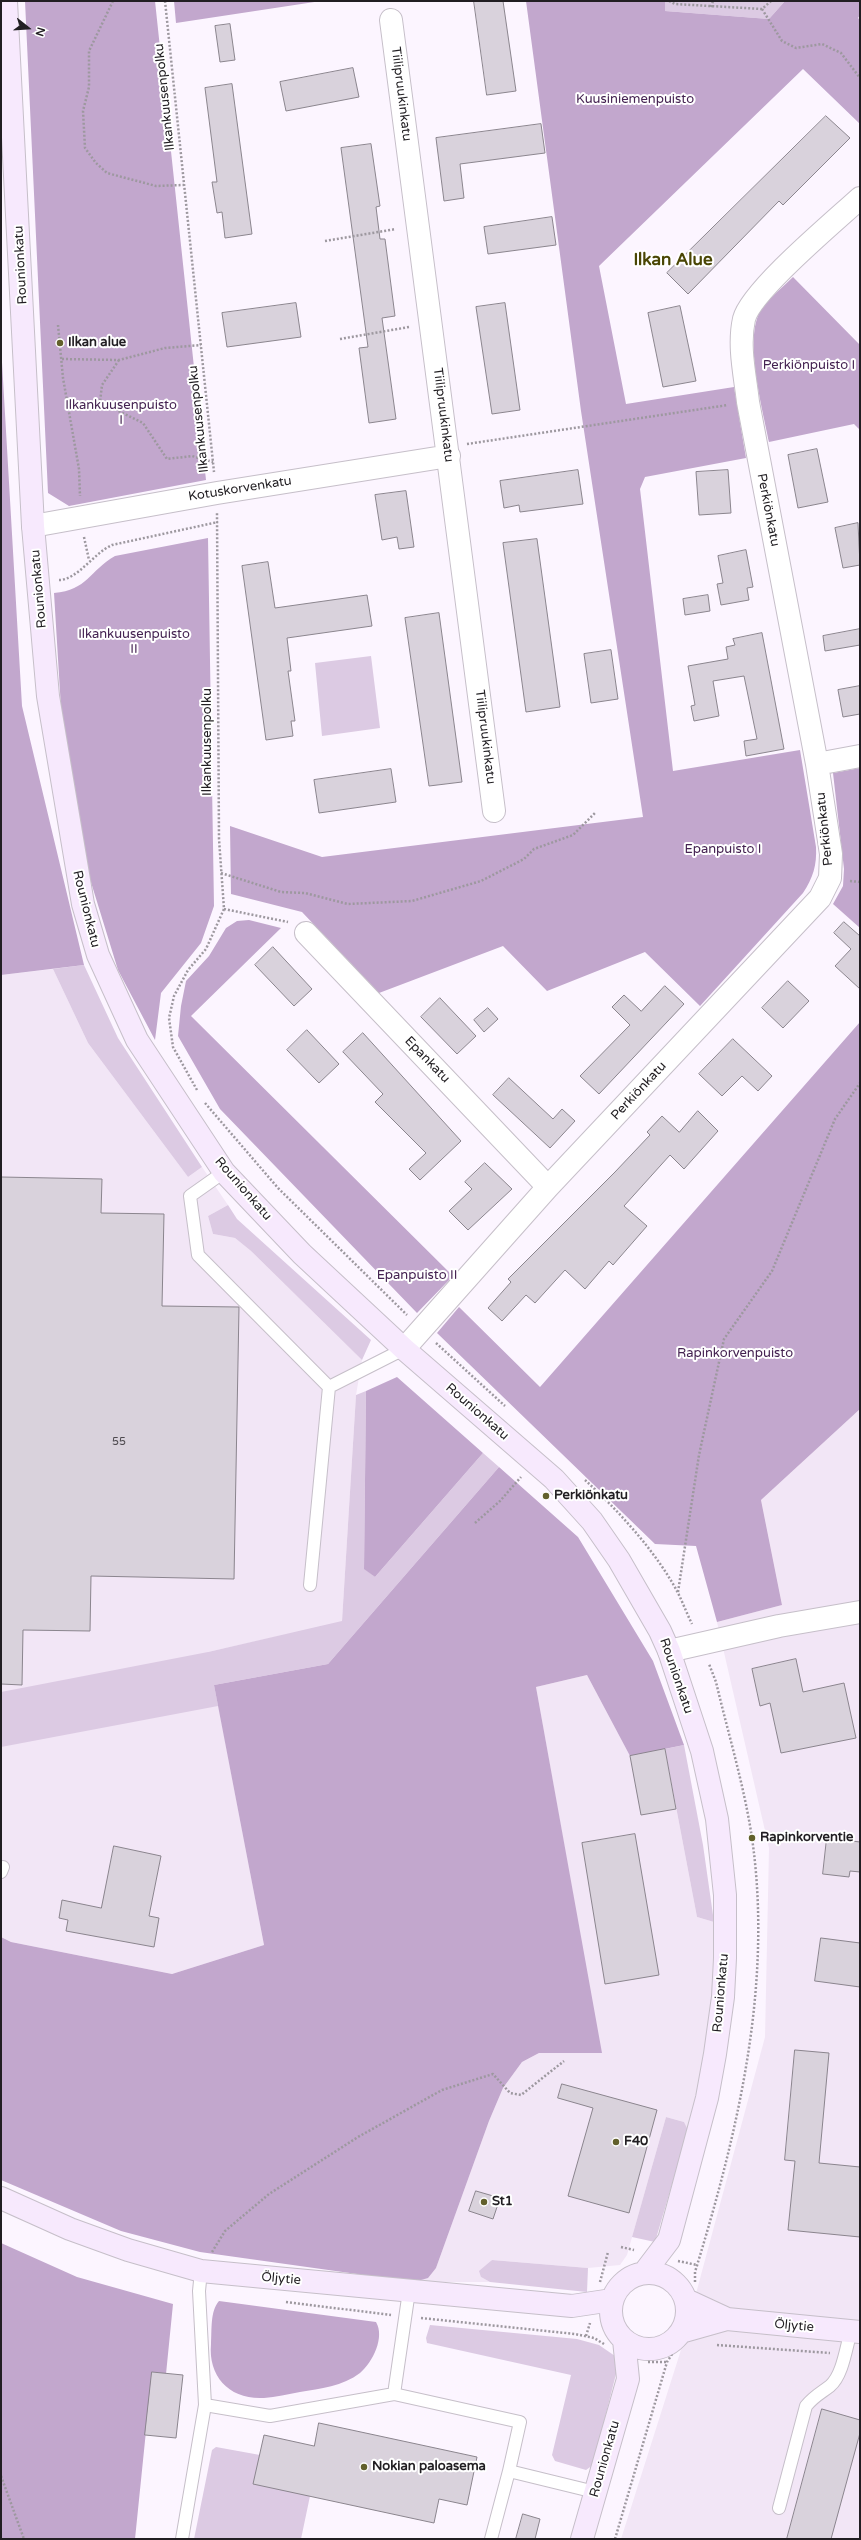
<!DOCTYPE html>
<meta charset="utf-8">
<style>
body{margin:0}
#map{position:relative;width:861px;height:2540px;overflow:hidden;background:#fcf5ff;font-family:"Varela Round",sans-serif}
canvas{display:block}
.frame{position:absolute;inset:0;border:2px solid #211e22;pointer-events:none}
.north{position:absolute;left:8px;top:8px;width:40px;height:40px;-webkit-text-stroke:3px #fff;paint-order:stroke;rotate:107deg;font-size:11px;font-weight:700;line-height:16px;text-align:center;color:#211e22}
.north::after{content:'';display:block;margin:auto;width:14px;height:18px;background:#211e22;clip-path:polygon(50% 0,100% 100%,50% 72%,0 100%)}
</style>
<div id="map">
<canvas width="861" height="2540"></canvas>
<div class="frame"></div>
<div class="north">N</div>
</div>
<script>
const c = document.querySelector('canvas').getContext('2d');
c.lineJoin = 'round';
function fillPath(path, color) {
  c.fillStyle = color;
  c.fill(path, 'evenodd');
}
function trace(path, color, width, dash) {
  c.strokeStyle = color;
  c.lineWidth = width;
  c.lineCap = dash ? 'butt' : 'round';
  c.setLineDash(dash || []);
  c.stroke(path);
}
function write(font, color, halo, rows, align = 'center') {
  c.font = font + ' "Varela Round",sans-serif';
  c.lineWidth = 4;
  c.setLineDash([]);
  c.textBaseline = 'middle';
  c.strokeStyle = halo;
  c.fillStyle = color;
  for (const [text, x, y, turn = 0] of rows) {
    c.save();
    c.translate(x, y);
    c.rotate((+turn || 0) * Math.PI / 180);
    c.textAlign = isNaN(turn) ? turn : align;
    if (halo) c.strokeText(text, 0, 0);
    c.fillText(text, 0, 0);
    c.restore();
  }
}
fillPath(new Path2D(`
 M 53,969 L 88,1043 L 188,1177 L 202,1167 L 228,1205 L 208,1216 L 213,1234 L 235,1238 L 251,1251 L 362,1360 L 356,1395 L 342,1622 L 208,1652 L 264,1945 L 172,1974 L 11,1942 L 1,1937 L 1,975 Z
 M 860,1409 L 860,2539 L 621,2539 L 680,2353 L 765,2037 L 769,1848 L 717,1622 L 782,1605 L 761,1500 Z
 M 587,1675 L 630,1756 L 665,1749 L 697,1917 L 714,1922 L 712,1995 L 702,2070 L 688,2130 L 684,2122 L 666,2117 L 627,2255 L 620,2265 L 588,2268 L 492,2260 L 481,2277 L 490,2282 L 414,2282 L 436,2268 L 489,2121 L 503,2088 L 522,2062 L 539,2053 L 601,2053 L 536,1687 Z`), '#f2e6f6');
fillPath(new Path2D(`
 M 665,1 L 785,1 L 769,19 L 665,11 Z
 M 371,656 L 380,728 L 322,736 L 315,663 Z
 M 84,965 L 118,1038 L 202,1167 L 188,1177 L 88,1043 L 53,969 Z
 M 228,1205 L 237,1219 L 371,1340 L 362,1360 L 251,1251 L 235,1238 L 213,1234 L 208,1216 Z
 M 366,1391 L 364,1568 L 375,1577 L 483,1453 L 499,1467 L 328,1664 L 214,1685 L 218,1706 L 1,1747 L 1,1692 L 208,1652 L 342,1621 L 356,1395 Z
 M 684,1745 L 703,1845 L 714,1922 L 697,1917 L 665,1749 Z
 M 666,2117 L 684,2122 L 688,2130 L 655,2242 L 632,2237 Z
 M 492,2260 L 588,2268 L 587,2292 L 490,2282 L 481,2277 L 479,2271 Z
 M 430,2325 L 577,2339 L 599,2345 L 615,2356 L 616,2374 L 593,2465 L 586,2470 L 555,2461 L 552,2455 L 571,2375 L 427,2343 L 426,2338 Z
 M 216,2447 L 260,2455 L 310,2496 L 301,2539 L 194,2539 L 212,2450 Z`), '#dccae3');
fillPath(new Path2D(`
 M 25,1 L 155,1 L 206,480 L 69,506 L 48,493 Z
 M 174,1 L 321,1 L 176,23 Z
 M 526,1 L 665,1 L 665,11 L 769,19 L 785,1 L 860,1 L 860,15 L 858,18 L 860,20 L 860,124 L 803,69 L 599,266 L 626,404 L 734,387 L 746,458 L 645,477 L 640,489 L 673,771 L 800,750 L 816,847 C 817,865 813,878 803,893 L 700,1006 L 645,952 L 547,991 L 503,946 L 379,993 L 302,912 L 231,894 L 230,826 L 322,857 L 643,817 L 581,411 Z
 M 793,277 L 860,345 L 860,430 L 854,424 L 769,442 C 763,410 743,338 761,310 C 769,298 783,287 793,277 Z
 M 1,345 L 22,706 L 84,965 L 1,975 Z
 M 208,538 L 214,906 L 201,943 L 161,993 L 155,1040 L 118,970 L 78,840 L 61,708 L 54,593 C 88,590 89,571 115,556 Z
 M 860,768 L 860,928 L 833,904 L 843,886 L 844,869 L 833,773 Z
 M 249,920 L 281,928 L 191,1016 L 453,1276 L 417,1313 L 220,1109 L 178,1036 L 181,1006 L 186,981 L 209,956 L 226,928 L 237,921 Z
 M 860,1022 L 860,1409 L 761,1500 L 782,1605 L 717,1622 L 696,1546 L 655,1544 L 437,1333 L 459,1307 L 540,1387 Z
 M 397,1377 L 483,1453 L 375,1577 L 364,1569 L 366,1391 Z
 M 499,1467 L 578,1537 L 653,1661 L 684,1745 L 630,1756 L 587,1675 L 536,1687 L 602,2053 L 539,2053 L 522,2062 L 503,2088 L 489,2121 L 436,2268 L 428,2278 L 414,2282 L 200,2252 L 121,2231 L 1,2180 L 1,1937 L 11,1942 L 172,1974 L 264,1945 L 214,1685 L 328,1664 Z
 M 1,2243 L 77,2277 L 173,2304 L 166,2374 L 152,2372 L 135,2539 L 1,2539 Z
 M 219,2301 L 376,2322 C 385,2337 373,2362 360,2373 C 343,2386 320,2389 300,2392 C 288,2394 276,2397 264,2398 C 230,2400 208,2377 211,2344 C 212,2330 210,2311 219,2301 Z`), '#c2a7cd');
const building = new Path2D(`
 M 474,1 L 503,1 L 516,91 L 487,95 Z
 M 230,24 L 235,60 L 220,62 L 215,26 Z
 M 353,68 L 359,97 L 286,111 L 280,82 Z
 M 232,84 L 252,234 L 225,238 L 222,212 L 217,213 L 212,182 L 217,182 L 205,88 Z
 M 826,116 L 850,138 L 783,205 L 779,201 L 688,294 L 667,273 Z
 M 541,124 L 545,153 L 460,164 L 464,198 L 444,201 L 436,138 Z
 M 371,144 L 380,206 L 376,207 L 380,239 L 385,239 L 395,316 L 382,318 L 396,419 L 369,423 L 359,348 L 368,347 L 341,148 Z
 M 552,217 L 556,245 L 488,254 L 484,227 Z
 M 296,303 L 301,337 L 227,347 L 222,313 Z
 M 505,303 L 520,410 L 492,414 L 476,307 Z
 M 680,306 L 696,381 L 663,387 L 648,313 Z
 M 817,449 L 828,502 L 798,508 L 788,455 Z
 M 578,470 L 583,504 L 520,512 L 519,505 L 504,508 L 500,481 Z
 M 728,470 L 731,513 L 699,515 L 696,472 Z
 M 406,491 L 414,547 L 399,549 L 397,537 L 382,540 L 375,495 Z
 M 858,523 L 860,565 L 843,568 L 835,528 Z
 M 537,539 L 560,707 L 526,712 L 503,543 Z
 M 746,550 L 753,587 L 747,588 L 749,600 L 721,605 L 717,584 L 723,583 L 718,556 Z
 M 268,562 L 275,608 L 367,595 L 372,626 L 287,638 L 291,671 L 288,671 L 295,721 L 291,721 L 293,736 L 266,740 L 242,566 Z
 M 708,595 L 710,611 L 685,615 L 683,599 Z
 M 439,613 L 462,782 L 429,786 L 405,618 Z
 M 860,629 L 860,645 L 825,651 L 823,636 Z
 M 762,633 L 784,749 L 746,756 L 744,741 L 757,739 L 744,676 L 713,681 L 719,716 L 694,721 L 691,706 L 695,705 L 688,666 L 728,659 L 726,647 L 735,645 L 733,639 Z
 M 611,650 L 618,699 L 591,703 L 584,654 Z
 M 860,686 L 860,714 L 843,717 L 838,690 Z
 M 391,769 L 396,802 L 319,813 L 314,780 Z
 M 844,922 L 860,936 L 860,989 L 835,966 L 851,949 L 834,933 Z
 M 273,947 L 312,989 L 294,1006 L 255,965 Z
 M 788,981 L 809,1001 L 783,1028 L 762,1008 Z
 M 665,986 L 684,1004 L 599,1094 L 580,1076 L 630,1025 L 612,1007 L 624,995 L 641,1011 Z
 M 440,998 L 476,1036 L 457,1054 L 421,1017 Z
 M 488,1008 L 498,1019 L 484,1032 L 474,1020 Z
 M 307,1030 L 339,1064 L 319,1083 L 287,1050 Z
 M 363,1033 L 461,1141 L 420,1180 L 409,1169 L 426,1153 L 375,1102 L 383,1094 L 343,1052 Z
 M 733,1039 L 772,1076 L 758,1091 L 742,1076 L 722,1096 L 699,1074 Z
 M 509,1078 L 553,1119 L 562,1109 L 575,1121 L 550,1148 L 493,1095 Z
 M 698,1111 L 718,1131 L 684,1169 L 670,1155 L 624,1206 L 647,1226 L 613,1265 L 609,1261 L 585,1289 L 565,1270 L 535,1303 L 526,1295 L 502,1321 L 488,1308 L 511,1282 L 508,1279 L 615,1172 L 650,1135 L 647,1132 L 662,1116 L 679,1132 Z
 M 485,1163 L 512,1189 L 468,1230 L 449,1211 L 472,1189 L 465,1182 Z
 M 1,1177 L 102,1179 L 101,1213 L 164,1214 L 162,1306 L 239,1307 L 234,1579 L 91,1576 L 90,1631 L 23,1630 L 22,1685 L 1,1684 Z
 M 796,1659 L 803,1692 L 844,1683 L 856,1738 L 781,1753 L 770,1703 L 760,1706 L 752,1669 Z
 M 665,1749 L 676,1809 L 641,1815 L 630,1756 Z
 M 635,1834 L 659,1975 L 605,1984 L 582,1843 Z
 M 827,1838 L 860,1842 L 860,1872 L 850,1871 L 849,1877 L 823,1874 Z
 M 114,1846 L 161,1856 L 149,1916 L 159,1918 L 154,1947 L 66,1931 L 68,1920 L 59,1918 L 62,1900 L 101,1908 Z
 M 821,1938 L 860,1943 L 860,1987 L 815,1981 Z
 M 795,2050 L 829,2053 L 819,2163 L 860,2167 L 860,2237 L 788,2230 L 795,2161 L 785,2160 Z
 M 562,2084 L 657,2110 L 629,2213 L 568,2196 L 593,2108 L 558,2098 Z
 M 476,2191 L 500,2198 L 493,2219 L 469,2211 Z
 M 152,2372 L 183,2375 L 176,2438 L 145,2435 Z
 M 822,2409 L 860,2420 L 860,2433 L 831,2539 L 787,2539 Z
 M 319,2423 L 477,2457 L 467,2505 L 439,2499 L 434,2523 L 253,2484 L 264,2435 L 314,2446 Z
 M 523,2514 L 540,2519 L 535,2539 L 516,2539 Z`);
fillPath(building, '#d9d2dc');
trace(building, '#8b858e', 1);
const service = new Path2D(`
 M 224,1172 L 190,1196 L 198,1255 L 329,1387
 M 310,1585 L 329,1387 L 404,1349
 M 1,1872 L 3,1867
 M 409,2291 L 394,2394 L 520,2422 L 509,2471 L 595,2492
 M 205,2405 L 270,2416 L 394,2394
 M 779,2508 L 806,2406 C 814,2396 821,2393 830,2386 C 843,2375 846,2347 851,2331
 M 182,2539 L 205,2405 L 199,2291 L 201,2271
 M 491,2539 L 509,2471`);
const minor = new Path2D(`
 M 391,20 L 494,811
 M 33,526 L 217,493 L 449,456
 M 817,764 L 860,756
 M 306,933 L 548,1187
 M 404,1349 L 548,1187 L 820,898 L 830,878 L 831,854 L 817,764 L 748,402 C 745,375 738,346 744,319 C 751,291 835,221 860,198
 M 669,1651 L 779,1626 L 860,1612`);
const secondary = new Path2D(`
 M 6,1 L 33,526 L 48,696 L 83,904 L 98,955 L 137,1040 L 224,1172 L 302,1254 L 404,1349 L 554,1479 L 592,1521 L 619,1560 L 660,1631 L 669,1651 L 702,1751 L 717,1819 L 725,1895 L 725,1958 L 723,1997 L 715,2054 L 707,2098 L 669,2240 L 644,2273
 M 1,2198 L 70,2229 L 128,2250 L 201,2271 L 572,2306 L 612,2300
 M611 2311a38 38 0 1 1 76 0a38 38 0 1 1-76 0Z
 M 686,2300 L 727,2319 L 860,2332
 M 681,2332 L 727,2319
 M 582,2539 L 628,2379 L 624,2340`);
trace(service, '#c6bfc9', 14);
trace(minor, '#c6bfc9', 24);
trace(secondary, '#c6bfc9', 24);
trace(new Path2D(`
 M 113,1 L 89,51 L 89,87 L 83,111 L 85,148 L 96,163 L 107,173 L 156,186 L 184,185
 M 165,1 L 214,472
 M 669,1 L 675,4 L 762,9 L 771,1
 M 711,7 L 713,1
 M 762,9 L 782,41 L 796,48 L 822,44 L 841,53 L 860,78
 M 325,241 L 396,229
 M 58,325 L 63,378 L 79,469 L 80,496
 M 340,339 L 409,327
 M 62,359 L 119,360 L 165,348 L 201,345
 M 119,360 L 102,385 L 100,402 L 143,423 L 167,459 L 192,456 L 213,462
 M 467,444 L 728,405
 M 84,537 L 89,560
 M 59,580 C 77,580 94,553 112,545 L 218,522
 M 221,873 L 281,892 L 305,893 L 348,904 L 412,901 L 481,881 L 524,859 L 534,849 L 573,835 L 596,812
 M 850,881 L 860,882
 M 224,909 L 288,922
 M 197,1090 L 173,1047 L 169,1018 L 174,996 L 188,970 L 206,949 L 224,909 L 219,839 L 217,513
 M 205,1103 L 278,1188 L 407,1315
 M 436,1343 L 505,1406
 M 585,1480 C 619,1511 657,1553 678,1593 C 683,1603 687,1614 692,1624
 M 475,1523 L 500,1501 L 521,1477
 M 678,1592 L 699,1455 L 724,1339 L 772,1271 L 835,1119 L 860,1083
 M 621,2247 L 634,2250
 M 212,2252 L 225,2231 L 269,2194 L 358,2137 L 442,2090 L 493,2074 L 510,2093 L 521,2095 L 564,2061
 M 678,2261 L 697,2265
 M 600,2282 L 608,2252
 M 695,2282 L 695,2272 C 738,2132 773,1985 752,1838 C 744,1785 728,1733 716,1682 L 709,1664
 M 286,2302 L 391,2315
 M 421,2318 L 575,2334 L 594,2338 L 604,2344
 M 586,2336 L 590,2323
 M 717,2345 L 830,2353
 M 648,2362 L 667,2362
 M 1,2476 L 24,2539
 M 615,2539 L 667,2362 L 674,2351`), '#9d989f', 2.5, [2, 2]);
trace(service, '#fff', 12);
trace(minor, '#fff', 22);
trace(secondary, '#f7e9fd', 22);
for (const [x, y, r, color] of [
 [60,343,4,"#62602c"],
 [546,1496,4,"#62602c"],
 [752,1838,4,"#62602c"],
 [616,2142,4,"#62602c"],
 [484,2202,4,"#62602c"],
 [364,2467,4,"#62602c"]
]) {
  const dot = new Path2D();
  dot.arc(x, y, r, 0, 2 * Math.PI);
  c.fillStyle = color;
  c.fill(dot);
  trace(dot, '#fff', 1.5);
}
write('11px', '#4f4b50', null, [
 ["55",119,1442]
]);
write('13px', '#211e22', '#fff', [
 ["Tiilipruukinkatu",401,94,83],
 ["Ilkankuusenpolku",165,97,-96],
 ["Rounionkatu",21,265,-93],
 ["Tiilipruukinkatu",443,415,83],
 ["Ilkankuusenpolku",199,419,-96],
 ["Kotuskorvenkatu",240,489,-9],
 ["Perkiönkatu",768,510,79],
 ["Rounionkatu",39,589,-95],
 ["Tiilipruukinkatu",485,737,83],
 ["Ilkankuusenpolku",208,742,-90],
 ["Perkiönkatu",825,829,-96],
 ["Rounionkatu",86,909,76],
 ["Epankatu",427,1060,46],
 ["Perkiönkatu",639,1091,-47],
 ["Rounionkatu",243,1189,49],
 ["Rounionkatu",477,1412,41],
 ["Rounionkatu",676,1676,71],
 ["Rounionkatu",721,1993,-85],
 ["Öljytie",281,2279,5],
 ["Öljytie",794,2326,5],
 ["Rounionkatu",605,2459,-74]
]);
write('13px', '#442251', '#fff', [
 ["Kuusiniemenpuisto",635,100],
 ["Perkiönpuisto I",809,366],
 ["Ilkankuusenpuisto",121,406],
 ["I",121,421],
 ["Ilkankuusenpuisto",134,635],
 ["II",134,650],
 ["Epanpuisto I",723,850],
 ["Epanpuisto II",417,1276],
 ["Rapinkorvenpuisto",735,1354]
]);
write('bold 13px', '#211e22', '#fff', [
 ["Ilkan alue",68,343],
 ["Perkiönkatu",554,1496],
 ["Rapinkorventie",760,1838],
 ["F40",624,2142],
 ["St1",492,2202],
 ["Nokian paloasema",372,2467]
], 'left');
write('bold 17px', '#4a4604', '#fff', [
 ["Ilkan Alue",673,261]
]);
</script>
